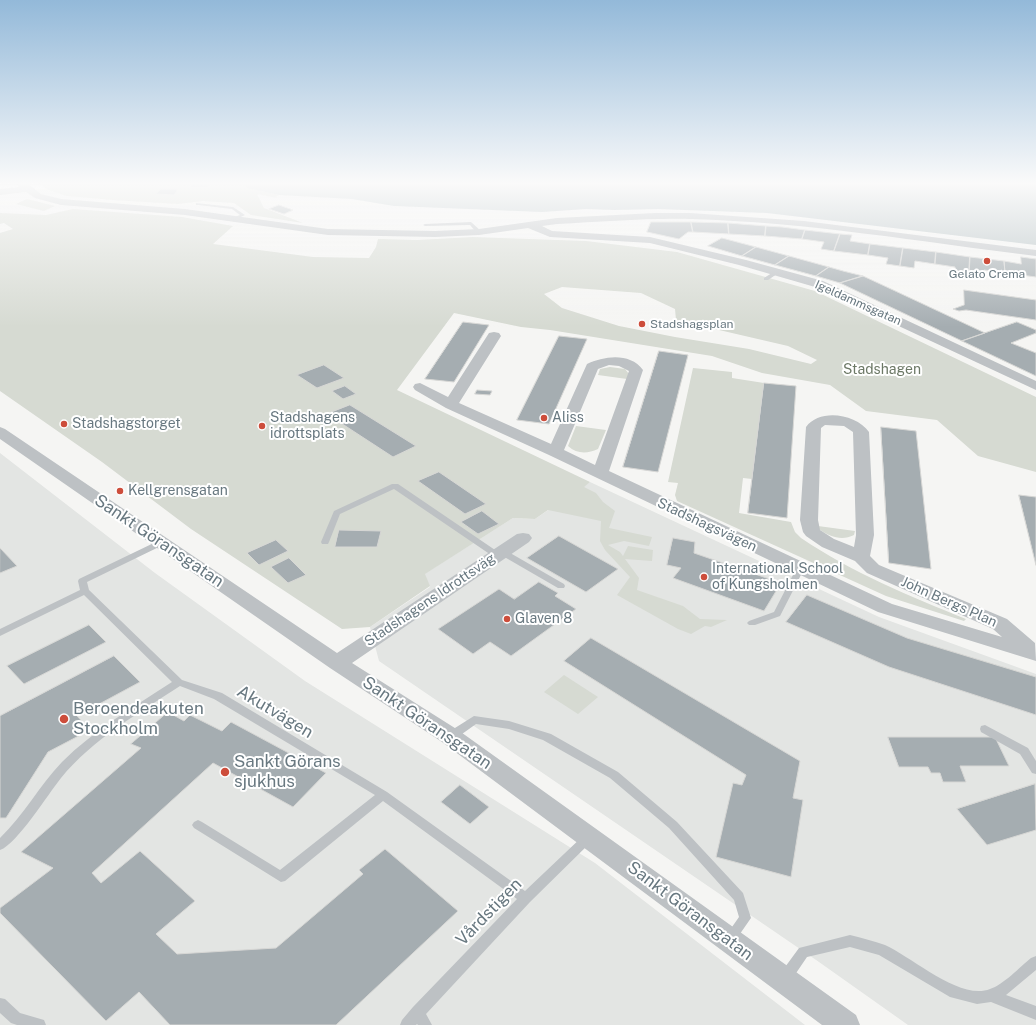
<!DOCTYPE html>
<meta charset="utf-8">
<style>
body{margin:0}
canvas{display:block;background:#f5f5f3}
</style>
<canvas width="1036" height="1025"></canvas>
<script>
const c = document.querySelector('canvas').getContext('2d');
c.lineJoin = 'round';
function fillPath(path, color) {
  c.fillStyle = color;
  c.fill(path, 'evenodd');
}
function trace(path, color, width, dash) {
  c.strokeStyle = color;
  c.lineWidth = width;
  c.lineCap = dash ? 'butt' : 'round';
  c.setLineDash(dash || []);
  c.stroke(path);
}
function write(font, color, halo, rows, align = 'center') {
  c.font = font + ' "Public Sans",sans-serif';
  c.lineWidth = 4;
  c.setLineDash([]);
  c.textBaseline = 'middle';
  c.strokeStyle = halo;
  c.fillStyle = color;
  for (const [text, x, y, turn = 0] of rows) {
    c.save();
    c.translate(x, y);
    c.rotate((+turn || 0) * Math.PI / 180);
    c.textAlign = isNaN(turn) ? turn : align;
    if (halo) c.strokeText(text, 0, 0);
    c.fillText(text, 0, 0);
    c.restore();
  }
}
fillPath(new Path2D(`
 M 0,453 L 155,573 L 305,681 L 595,863 L 805,1025 L 0,1025 Z
 M 590,482 L 879,617 L 1036,674 L 1036,1025 L 908,1025 L 819,962 L 379,661 L 370,627 L 430,587 L 424,574 L 513,518 L 535,519 Z`), '#e3e5e3');
fillPath(new Path2D(`
 M 39,183 L 245,183 L 248,188 L 279,195 L 276,197 L 277,198 L 257,194 L 264,208 L 303,223 L 251,215 L 234,203 L 203,201 L 178,204 L 113,200 L 67,196 L 48,190 Z
 M 27,199 L 55,206 L 44,211 L 16,204 Z
 M 73,209 L 182,217 L 233,226 L 213,244 L 313,257 L 369,258 L 376,247 L 378,239 L 417,240 L 473,237 L 586,241 L 677,252 L 815,291 L 1036,397 L 1036,472 L 978,456 L 937,420 L 866,411 L 830,385 L 762,373 L 712,356 L 550,330 L 521,327 L 454,313 L 397,390 L 590,482 L 584,487 L 596,493 L 603,502 L 615,511 L 609,528 L 652,537 L 649,546 L 624,541 L 608,545 L 620,552 L 623,556 L 628,546 L 653,550 L 652,561 L 625,559 L 639,578 L 637,590 L 683,606 L 700,619 L 727,620 L 711,627 L 705,626 L 691,634 L 678,629 L 617,595 L 630,577 L 605,550 L 600,541 L 601,521 L 548,510 L 535,519 L 513,518 L 425,574 L 430,586 L 370,627 L 342,629 L 191,529 L 102,462 L 0,391 L 0,233 L 13,229 L 4,223 L 0,224 L 0,213 L 46,215 ZM 562,287 L 641,293 L 675,309 L 676,320 L 788,346 L 817,360 L 811,364 L 749,349 L 675,337 L 619,326 L 562,308 L 544,294 Z
 M 610,367 L 625,369 L 629,374 L 627,379 L 598,375 L 600,369 Z
 M 693,368 L 732,372 L 732,378 L 764,383 L 752,479 L 743,478 L 739,513 L 791,522 L 795,532 L 801,538 C 853,573 909,596 966,619 L 964,621 L 886,596 L 677,501 L 675,495 L 678,483 L 668,482 Z
 M 576,426 L 606,430 L 598,449 C 587,454 577,454 568,446 Z
 M 818,526 L 855,531 L 854,535 C 842,541 830,537 819,529 Z
 M 564,675 L 598,697 L 578,714 L 544,692 Z`), '#d6dad2');
fillPath(new Path2D(`
 M 245,183 L 1036,183 L 1036,245 L 767,213 L 658,209 L 614,210 L 586,209 L 542,212 L 394,206 L 352,199 L 279,195 L 247,188 Z`), '#b5c1c3');
const building = new Path2D(`
 M 193,183 L 210,183 L 207,187 L 190,187 Z
 M 161,189 L 177,189 L 176,190 L 178,190 L 174,195 L 156,194 Z
 M 279,205 L 293,210 L 284,214 L 269,209 Z
 M 651,222 L 691,222 L 693,232 L 688,232 L 679,239 L 647,232 Z
 M 691,222 L 728,223 L 729,234 L 693,232 Z
 M 728,223 L 766,226 L 765,236 L 729,234 Z
 M 766,226 L 782,227 L 805,230 L 802,239 L 765,236 Z
 M 805,230 L 840,234 L 834,251 L 821,249 L 824,242 L 802,239 Z
 M 840,234 L 852,235 L 850,241 L 870,244 L 868,255 L 834,251 Z
 M 722,238 L 756,247 L 742,256 L 708,246 Z
 M 870,244 L 903,248 L 900,266 L 886,264 L 888,258 L 868,255 Z
 M 756,247 L 789,256 L 775,265 L 742,256 Z
 M 903,248 L 936,252 L 935,264 L 915,261 L 914,268 L 900,266 Z
 M 936,252 L 970,257 L 969,275 L 955,274 L 955,267 L 935,264 Z
 M 789,256 L 829,267 L 816,276 L 775,265 Z
 M 970,257 L 1004,261 L 1005,273 L 984,270 L 983,277 L 969,275 Z
 M 1021,257 L 1036,259 L 1036,277 L 1005,273 L 1004,261 L 1021,264 Z
 M 829,267 L 843,271 L 863,276 L 840,283 L 816,276 Z
 M 863,276 L 891,289 L 985,333 L 962,341 L 840,283 Z
 M 964,290 L 1036,300 L 1036,320 L 966,310 L 959,311 L 953,309 L 964,305 Z
 M 463,322 L 489,325 L 454,382 L 425,379 Z
 M 1017,322 L 1036,330 L 1036,333 L 1011,343 L 1036,353 L 1036,376 L 962,341 Z
 M 559,336 L 587,339 L 549,424 L 517,420 Z
 M 659,351 L 688,355 L 658,472 L 623,467 Z
 M 324,365 L 344,378 L 317,388 L 297,375 Z
 M 764,383 L 796,386 L 787,518 L 748,513 Z
 M 345,386 L 356,394 L 343,399 L 332,391 Z
 M 477,390 L 492,391 L 490,395 L 475,394 Z
 M 350,405 L 416,446 L 393,457 L 327,414 Z
 M 881,427 L 916,431 L 931,569 L 889,563 Z
 M 439,472 L 486,504 L 465,514 L 418,481 Z
 M 1019,495 L 1036,497 L 1036,565 Z
 M 482,511 L 499,524 L 478,534 L 461,522 Z
 M 339,530 L 381,531 L 377,547 L 335,547 Z
 M 559,536 L 618,569 L 586,592 L 527,558 Z
 M 673,538 L 695,542 L 694,553 L 781,583 L 764,611 L 673,578 L 681,568 L 667,565 Z
 M 276,540 L 288,551 L 259,565 L 247,553 Z
 M 0,548 L 17,566 L 0,573 Z
 M 289,558 L 306,575 L 288,583 L 271,567 Z
 M 539,582 L 558,593 L 555,596 L 576,609 L 511,656 L 490,642 L 473,654 L 438,629 L 499,589 L 514,599 Z
 M 807,595 L 907,638 L 1036,677 L 1036,715 L 889,667 L 786,622 Z
 M 89,625 L 106,642 L 24,684 L 7,666 Z
 M 591,638 L 800,761 L 793,798 L 803,800 L 791,877 L 716,857 L 733,783 L 742,785 L 746,775 L 564,661 Z
 M 114,656 L 140,682 L 77,716 L 90,730 L 48,752 L 6,818 L 0,818 L 0,716 Z
 M 168,712 L 184,721 L 190,715 L 222,731 L 231,722 L 326,773 L 293,807 L 213,763 L 92,873 L 101,883 L 140,851 L 195,901 L 156,934 L 177,954 L 276,948 L 363,874 L 359,870 L 385,849 L 458,911 L 336,1025 L 170,1025 L 139,992 L 106,1021 L 0,913 L 0,908 L 53,868 L 21,852 L 141,748 L 131,744 Z
 M 888,737 L 995,737 L 1009,766 L 960,766 L 966,782 L 943,782 L 940,773 L 931,773 L 928,767 L 899,767 Z
 M 1035,784 L 1036,830 L 987,845 L 957,809 Z
 M 460,785 L 489,807 L 470,824 L 441,802 Z`);
fillPath(building, '#a5adb1');
trace(building, '#d7d7d5', 1);
fillPath(new Path2D(`
 M 196,203 L 233,207 L 245,215 L 234,220 L 232,220 L 232,218 L 240,215 L 232,209 L 198,205 L 196,205 Z
 M 471,222 L 481,231 L 481,233 L 477,233 L 470,225 L 425,226 L 423,225 L 425,224 Z
 M 775,271 L 780,272 L 768,280 L 764,280 L 764,278 Z
 M 392,484 L 398,484 L 498,552 L 502,549 L 505,550 L 564,584 L 565,586 L 564,588 L 558,588 L 501,555 L 497,558 L 494,557 L 394,489 L 340,514 L 329,542 L 328,544 L 322,544 L 321,542 L 334,511 Z
 M 160,540 L 163,541 L 164,543 L 163,545 L 87,582 L 89,590 L 182,680 L 222,693 L 387,792 L 525,891 L 584,835 L 588,833 L 592,835 L 594,838 L 592,841 L 530,902 L 426,1014 L 432,1025 L 418,1025 L 417,1024 L 416,1025 L 400,1025 L 402,1020 L 413,1007 L 517,899 L 383,801 L 285,881 L 281,882 L 194,828 L 192,825 L 194,822 L 198,820 L 202,822 L 280,870 L 375,795 L 214,699 L 180,686 C 139,713 93,739 61,778 C 48,794 17,844 0,850 L 0,838 C 24,815 39,786 62,762 C 94,730 135,706 172,682 L 84,595 L 0,636 L 0,629 L 80,590 L 78,581 L 79,579 Z
 M 800,566 L 804,569 L 780,616 L 755,625 L 749,625 L 747,623 L 749,621 L 774,612 L 796,569 Z
 M 474,716 L 509,721 L 551,734 L 618,772 L 677,822 L 743,893 L 751,918 L 735,941 L 731,943 L 727,941 L 725,937 L 739,917 L 734,900 L 669,828 L 610,778 L 543,740 L 509,729 L 476,724 L 455,739 L 451,740 L 447,739 L 446,736 L 447,733 Z
 M 985,725 L 1028,748 L 1036,761 L 1036,774 L 1032,773 L 1020,754 L 981,732 L 980,729 L 981,726 Z
 M 850,935 C 862,938 874,941 885,945 C 912,957 960,1001 990,989 C 1003,985 1020,967 1031,958 L 1036,956 L 1036,970 L 1006,995 L 1036,1006 L 1036,1020 L 991,1002 L 977,1004 L 950,997 L 879,955 L 850,947 L 807,957 L 790,982 L 785,984 L 780,982 L 779,978 L 780,974 L 799,948 Z
 M 0,998 L 5,999 L 20,1013 L 44,1020 L 46,1025 L 17,1025 L 11,1023 L 0,1013 Z`), '#bdc1c4');
fillPath(new Path2D(`
 M 16,183 L 27,183 L 41,194 L 61,199 L 185,209 L 328,229 L 435,231 L 479,229 L 557,218 L 655,213 L 690,213 L 804,221 L 1036,250 L 1036,256 C 921,242 806,222 690,219 C 646,218 601,222 557,224 L 542,226 L 552,231 L 650,237 L 746,260 L 823,281 L 1036,381 L 1036,390 L 815,287 L 739,265 L 650,243 L 550,237 L 528,228 L 479,235 L 435,237 L 328,235 L 185,215 L 61,205 L 35,198 L 26,192 L 0,195 L 0,189 L 19,187 Z
 M 494,332 L 499,333 L 501,336 L 459,403 L 551,444 L 587,364 C 604,356 630,352 643,370 L 609,471 L 892,604 L 1002,637 L 993,629 L 867,573 L 855,561 L 822,547 L 806,536 L 803,532 L 800,520 L 806,427 C 820,408 856,414 869,432 L 874,535 L 870,556 L 879,565 L 1007,619 L 1035,643 L 1036,661 L 878,612 L 549,455 L 446,408 L 415,390 L 413,387 L 415,384 L 420,383 L 448,397 L 489,333 ZM 609,365 L 619,366 L 629,371 L 595,465 L 564,450 L 598,369 ZM 825,425 L 844,426 L 853,432 L 856,535 L 854,547 L 834,539 L 820,530 L 818,520 L 821,428 Z
 M 0,427 L 5,429 L 337,653 L 517,534 L 523,533 L 529,534 L 532,538 L 529,542 L 352,663 L 458,730 L 856,1015 L 860,1025 L 822,1025 L 442,742 L 330,668 L 0,439 Z`), '#bdc1c4');
const sky = c.createLinearGradient(0, 0, 0, 327);
sky.addColorStop(0, '#93b9d9');
sky.addColorStop(0.56, '#fafafa');
sky.addColorStop(1, '#fafafa00');
c.fillStyle = sky;
c.fillRect(0, 0, 1036, 327);
for (const [x, y, r, color] of [
 [987,261,4,"#cd4d3b"],
 [642,324,4,"#cd4d3b"],
 [544,418,4,"#cd4d3b"],
 [64,424,4,"#cd4d3b"],
 [262,426,4,"#cd4d3b"],
 [120,491,4,"#cd4d3b"],
 [704,577,4,"#cd4d3b"],
 [507,619,4,"#cd4d3b"],
 [64,719,5,"#cd4d3b"],
 [225,772,5,"#cd4d3b"]
]) {
  const dot = new Path2D();
  dot.arc(x, y, r, 0, 2 * Math.PI);
  c.fillStyle = color;
  c.fill(dot);
  trace(dot, '#fff', 1.5);
}
write('12px', '#687880', '#fff', [
 ["Gelato Crema",987,274],
 ["Stadshagsplan",650,324,"left"]
]);
write('12px', '#687880', '#fff', [
 ["Igeldammsgatan",858,303,24]
]);
write('14px', '#6c7866', '#fff', [
 ["Stadshagen",882,370]
]);
write('14px', '#687880', '#fff', [
 ["Stadshagens",270,418],
 ["idrottsplats",270,434],
 ["Aliss",552,418],
 ["Stadshagstorget",72,424],
 ["Kellgrensgatan",128,491],
 ["International School",712,569],
 ["of Kungsholmen",712,585],
 ["Glaven 8",515,619]
], 'left');
write('14px', '#687880', '#fff', [
 ["Stadshagsvägen",707,525,25],
 ["Stadshagens Idrottsväg",430,600,-34],
 ["John Bergs Plan",949,602,24]
]);
write('17px', '#687880', '#fff', [
 ["Sankt Göransgatan",159,541,34],
 ["Akutvägen",275,712,31],
 ["Sankt Göransgatan",427,723,34],
 ["Sankt Göransgatan",690,911,37],
 ["Vårdstigen",489,912,-46]
]);
write('17px', '#687880', '#fff', [
 ["Beroendeakuten",73,709],
 ["Stockholm",73,729],
 ["Sankt Görans",234,762],
 ["sjukhus",234,782]
], 'left');
</script>
